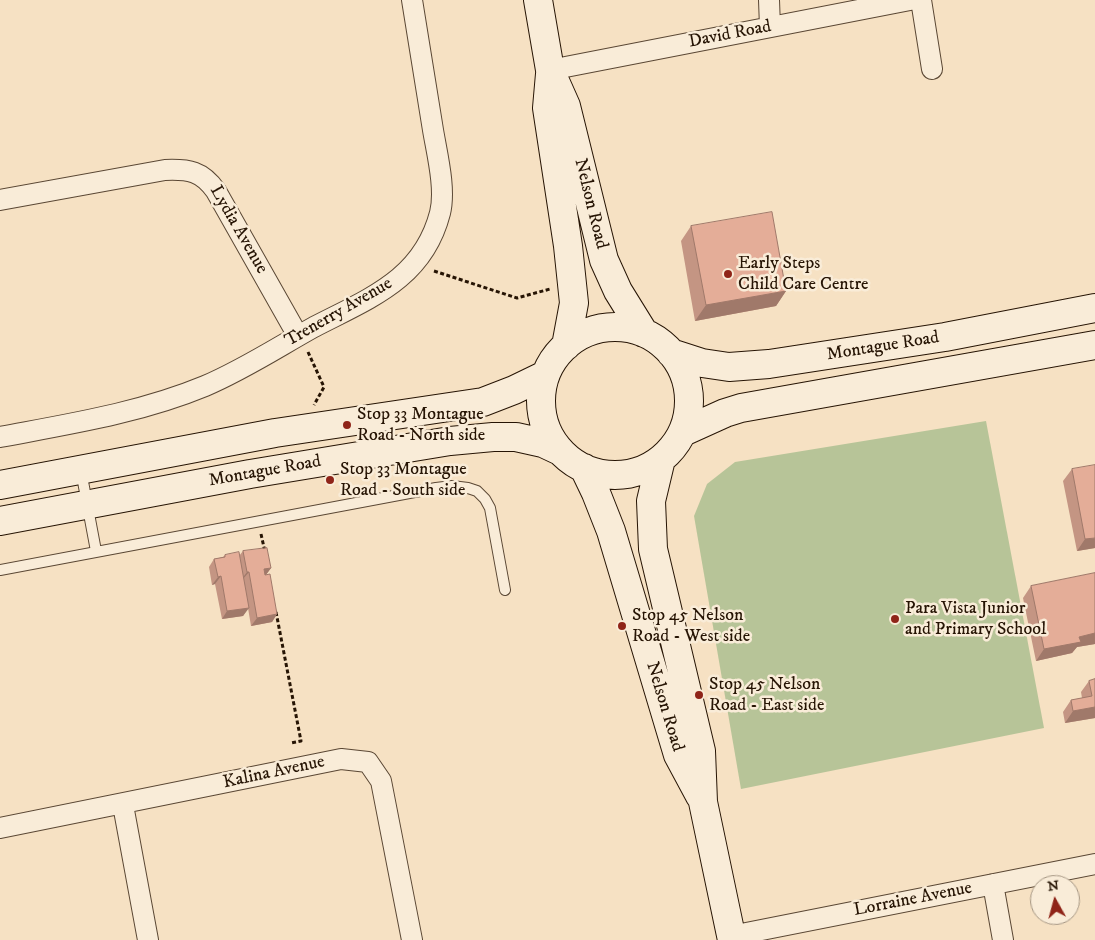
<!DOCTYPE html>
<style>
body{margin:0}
#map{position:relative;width:1095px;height:940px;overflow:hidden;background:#f6e1c3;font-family:"IM FELL DW Pica",serif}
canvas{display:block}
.north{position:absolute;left:1030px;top:875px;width:50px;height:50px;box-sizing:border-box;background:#f9ecd8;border:1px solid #a59683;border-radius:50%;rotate:353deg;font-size:14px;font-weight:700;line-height:20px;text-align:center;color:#261404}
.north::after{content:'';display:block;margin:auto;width:18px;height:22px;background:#8f2418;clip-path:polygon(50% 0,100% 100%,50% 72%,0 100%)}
</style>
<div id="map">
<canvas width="1095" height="940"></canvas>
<div class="north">N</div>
</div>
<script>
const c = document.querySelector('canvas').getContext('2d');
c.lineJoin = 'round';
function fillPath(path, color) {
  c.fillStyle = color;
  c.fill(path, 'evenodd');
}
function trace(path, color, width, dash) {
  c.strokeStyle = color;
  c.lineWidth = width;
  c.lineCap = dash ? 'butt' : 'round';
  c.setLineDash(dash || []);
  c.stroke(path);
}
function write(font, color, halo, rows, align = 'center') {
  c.font = font + ' "IM FELL DW Pica",serif';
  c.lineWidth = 5;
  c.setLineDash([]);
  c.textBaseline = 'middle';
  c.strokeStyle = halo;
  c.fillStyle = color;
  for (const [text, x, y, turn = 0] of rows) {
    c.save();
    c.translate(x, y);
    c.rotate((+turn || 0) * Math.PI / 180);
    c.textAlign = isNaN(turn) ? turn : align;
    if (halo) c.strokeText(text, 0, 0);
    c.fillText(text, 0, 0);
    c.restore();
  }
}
fillPath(new Path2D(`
 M 986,421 L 1044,728 L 741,789 L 694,516 L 707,484 L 735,462 Z`), '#b7c498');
const lane = new Path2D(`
 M 81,471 L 96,551
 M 0,570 L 436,488 L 452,486 L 468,488 L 477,491 L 485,499 L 490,508 L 505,590`);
const street = new Path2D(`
 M 769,0 L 770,27
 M 921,0 L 932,69
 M 550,70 L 910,0
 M 0,200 L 165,170 C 189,169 202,171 216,191 L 298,336
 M 0,437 C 69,424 140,413 205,386 C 243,370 278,347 314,327 C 370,298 423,279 440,213 C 446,189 437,154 433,130 C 426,87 419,43 412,0
 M 123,805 L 148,940
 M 0,828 L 341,759 L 368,762 L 381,781 L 412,940
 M 993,884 L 1003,940
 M 731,936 L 1095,864`);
const secondary = new Path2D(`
 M 538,0 L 550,70 L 566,106 L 604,260 L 618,291 L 644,333
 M 550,74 L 547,108 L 568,246 L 574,303 L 566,346
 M541 401a74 74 0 1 1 148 0a74 74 0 1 1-148 0Z
 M 671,353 L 702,363 L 729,367 L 769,364 L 945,337 L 1095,308
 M 683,432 L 725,413 L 741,408 L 1095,345
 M 661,459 L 651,501 L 653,549 L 701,751 L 703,802 L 732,940
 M 584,468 L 596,493 L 611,531 L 678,755 L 700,796
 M 0,485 L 275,433 L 483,402 L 514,390 L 545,375
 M 0,521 L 250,474 L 450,441 L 493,437 L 516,437 L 543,443 L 560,451`);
trace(lane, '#5a4734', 12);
trace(street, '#5a4734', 22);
trace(secondary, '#261404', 30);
trace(new Path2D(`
 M 434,271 L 517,298 L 550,289
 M 308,352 L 324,387 L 314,405
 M 261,534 L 265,552
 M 276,612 L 301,741 L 291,743`), '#261404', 3, [4, 2.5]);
trace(lane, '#f9ecd8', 10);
trace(street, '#f9ecd8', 20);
trace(secondary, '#f9ecd8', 28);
fillPath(new Path2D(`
 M 691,226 L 786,291 L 776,306 L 695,321 L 681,241 Z
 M 1072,469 L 1095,548 L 1077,551 L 1063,481 Z
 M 243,551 L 271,568 L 266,575 L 277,614 L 272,622 L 251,626 L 248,608 L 243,616 L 222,619 L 215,584 L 212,585 L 209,567 L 214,559 L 223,557 L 225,555 L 239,556 Z
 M 1095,573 L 1095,644 L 1077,647 L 1072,653 L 1036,661 L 1023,598 L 1031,586 Z
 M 1095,679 L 1095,718 L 1065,723 L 1063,712 L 1071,700 L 1082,698 L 1081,692 L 1089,681 Z`), '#c49583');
fillPath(new Path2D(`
 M 786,291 L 776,306 L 695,321 L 706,305 Z
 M 1095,538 L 1095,548 L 1077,551 L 1085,539 Z
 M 271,568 L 265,576 L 264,569 Z
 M 247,572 L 249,572 L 243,579 L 241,580 Z
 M 221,576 L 215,584 L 212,585 L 218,577 Z
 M 249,608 L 243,616 L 222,619 L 227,611 Z
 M 277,614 L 272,622 L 251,626 L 257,618 Z
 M 1095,633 L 1095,644 L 1077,647 L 1072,653 L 1036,661 L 1044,649 L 1079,637 Z
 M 1095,707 L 1095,718 L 1065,723 L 1073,711 Z`), '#a0796a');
const building = new Path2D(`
 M 772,212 L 786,291 L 706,305 L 691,226 Z
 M 1095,465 L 1095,538 L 1085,539 L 1072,469 Z
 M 267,548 L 271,568 L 264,569 L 265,575 L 270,574 L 277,614 L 257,618 L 249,572 L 247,572 L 243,551 Z
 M 239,552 L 249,608 L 227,611 L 221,576 L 218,577 L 214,559 L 225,557 L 225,555 Z
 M 1095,573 L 1095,633 L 1079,637 L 1081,642 L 1044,649 L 1031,586 Z
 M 1095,679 L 1095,707 L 1073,711 L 1071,700 L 1092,696 L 1089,681 Z`);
fillPath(building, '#e4ad98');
trace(building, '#a0796a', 1);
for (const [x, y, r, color] of [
 [728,274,5,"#8f2418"],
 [347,425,5,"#8f2418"],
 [330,480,5,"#8f2418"],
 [895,619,5,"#8f2418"],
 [622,626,5,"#8f2418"],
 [699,695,5,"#8f2418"]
]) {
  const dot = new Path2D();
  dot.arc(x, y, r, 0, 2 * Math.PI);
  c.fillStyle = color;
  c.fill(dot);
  trace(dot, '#f9ecd8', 2);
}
write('18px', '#261404', '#f9ecd8', [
 ["David Road",730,35,-11],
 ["Nelson Road",590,204,76],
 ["Lydia Avenue",238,230,60],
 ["Trenerry Avenue",339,313,-30],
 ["Montague Road",883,347,-9],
 ["Montague Road",265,472,-10],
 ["Nelson Road",664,707,73],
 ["Kalina Avenue",274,773,-12],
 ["Lorraine Avenue",913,900,-11]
]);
write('18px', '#261404', '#f9ecd8', [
 ["Early Steps",738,264],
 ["Child Care Centre",738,285],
 ["Stop 33 Montague",357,415],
 ["Road - North side",357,436],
 ["Stop 33 Montague",340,470],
 ["Road - South side",340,491],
 ["Para Vista Junior",905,609],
 ["and Primary School",905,630],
 ["Stop 45 Nelson",632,616],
 ["Road - West side",632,637],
 ["Stop 45 Nelson",709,685],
 ["Road - East side",709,706]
], 'left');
</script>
